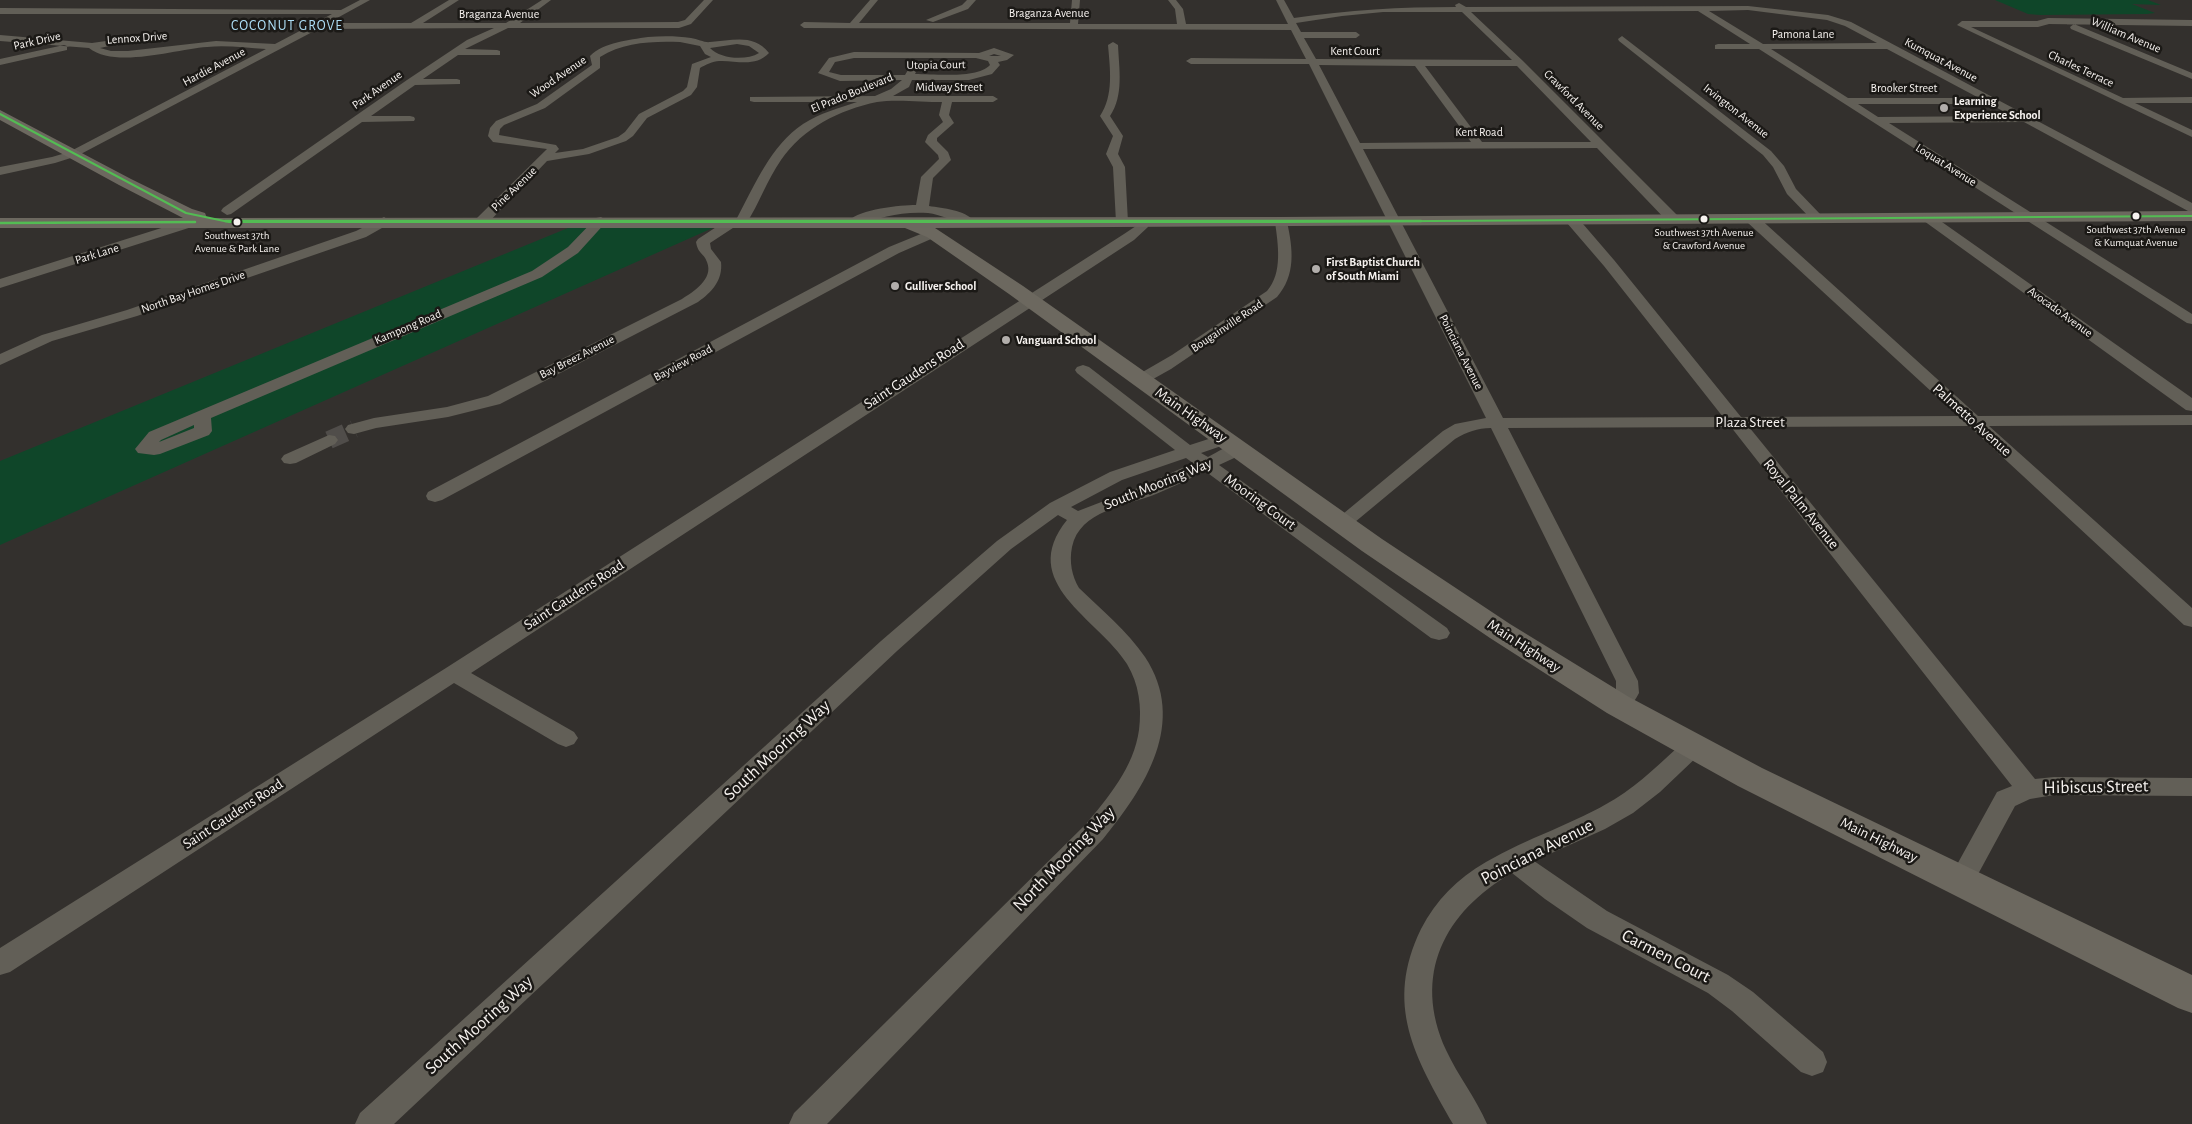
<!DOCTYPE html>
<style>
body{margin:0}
canvas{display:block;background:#33302d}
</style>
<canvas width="2192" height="1124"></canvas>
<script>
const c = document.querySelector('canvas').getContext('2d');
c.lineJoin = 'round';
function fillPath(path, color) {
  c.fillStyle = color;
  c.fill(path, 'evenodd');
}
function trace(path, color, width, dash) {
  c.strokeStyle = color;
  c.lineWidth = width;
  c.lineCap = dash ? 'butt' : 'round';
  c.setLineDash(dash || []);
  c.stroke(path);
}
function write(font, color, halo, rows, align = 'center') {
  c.font = font + ' "Alegreya Sans",sans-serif';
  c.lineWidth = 5;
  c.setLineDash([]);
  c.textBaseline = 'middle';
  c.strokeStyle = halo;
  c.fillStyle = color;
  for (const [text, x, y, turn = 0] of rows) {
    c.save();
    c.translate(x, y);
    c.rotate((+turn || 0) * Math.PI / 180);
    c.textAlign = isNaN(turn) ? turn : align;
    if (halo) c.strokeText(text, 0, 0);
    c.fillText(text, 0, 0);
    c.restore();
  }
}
fillPath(new Path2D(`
 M 1995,0 L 2148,0 L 2161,5 L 2132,4 L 2155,13 L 2147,14 L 2040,15 L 2028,14 Z
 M 715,227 L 0,545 L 0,461 L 568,228 Z`), '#0f4629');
trace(new Path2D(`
 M 329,440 L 354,429`), '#504d4a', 18, [18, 9]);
fillPath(new Path2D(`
 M 360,0 L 370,0 L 328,23 L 411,23 L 449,0 L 459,0 L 423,23 L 506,23 L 542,0 L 551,0 L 520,23 L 678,22 L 685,20 L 704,0 L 713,0 L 691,24 L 679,28 L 508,28 L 465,49 L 497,50 L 500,51 L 500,55 L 458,55 L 423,79 L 457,79 L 460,80 L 460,84 L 415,85 L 371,116 L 410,116 L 414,117 L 415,119 L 414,121 L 362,122 L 231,214 L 227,215 L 221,211 L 223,208 L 407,80 L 467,40 L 494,28 L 318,29 L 77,156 L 55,163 L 0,175 L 0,167 L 52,157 L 69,152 L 266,49 C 246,48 227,45 207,47 C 176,49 116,69 89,48 L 0,41 L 0,35 L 92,43 L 106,41 L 111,44 L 109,46 L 100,48 L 111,51 L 128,51 L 216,41 L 275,44 L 332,14 L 0,14 L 0,8 L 341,10 Z
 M 870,0 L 878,0 L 859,23 L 1070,23 L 1072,0 L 1080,0 L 1078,24 L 1177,24 L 1175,9 L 1168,0 L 1176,0 L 1183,9 L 1186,24 L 1288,24 L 1276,0 L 1284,0 L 1294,18 C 1348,10 1401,7 1456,7 L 1455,5 L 1459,3 L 1466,7 L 1748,6 L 1828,15 L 1851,22 L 2192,203 L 2192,212 L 2188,211 L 2024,122 L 1889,123 L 2192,314 L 2192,324 L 2187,323 L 1759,49 L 1715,49 L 1715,45 L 1718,44 L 1750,44 L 1698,11 L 1471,12 L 1523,61 L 1678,216 L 1679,219 L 1678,222 L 1668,222 L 1597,148 L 1363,149 L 1503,418 L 1723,417 L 1604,266 L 1567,223 L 1566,220 L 1567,217 L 1577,217 L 1614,260 L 1741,417 L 1958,416 L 1747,222 L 1746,219 L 1752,215 L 1757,216 L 1978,416 L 2192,415 L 2192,425 L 1989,426 L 2192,608 L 2192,627 L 2184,625 L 1969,426 L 1749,427 L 2035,779 L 2054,777 L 2192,778 L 2192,796 L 2054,795 L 2030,799 L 2015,806 L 1970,889 L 1961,892 L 1952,889 L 1948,881 L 1997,792 L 2012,786 L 1731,427 L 1508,428 L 1638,681 L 1639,693 C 1632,706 1625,715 1610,711 L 1606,705 L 1616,691 L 1616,681 L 1491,428 C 1477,428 1467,432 1455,439 L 1349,527 L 1342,529 L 1335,527 L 1332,523 L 1443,431 L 1455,424 L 1486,418 L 1309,64 L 1191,64 L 1186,61 L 1191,58 L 1306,59 L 1291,30 L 804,28 L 800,25 L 804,22 L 850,23 ZM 1748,10 L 1827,20 L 1845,26 L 1877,43 L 1763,44 L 1709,11 ZM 1383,12 L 1462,12 L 1512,60 L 1316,59 L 1304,38 L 1356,38 L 1360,35 L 1356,32 L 1301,32 L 1296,23 L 1342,16 ZM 1771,49 L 1887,49 L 1979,98 L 1848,98 ZM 1319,65 L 1415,66 L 1471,142 L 1360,143 ZM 1425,66 L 1517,66 L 1591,142 L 1482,142 ZM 1858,104 L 1990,104 L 2012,116 L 1878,117 Z
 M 967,0 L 976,0 L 968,9 L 933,22 L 926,20 L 962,5 Z
 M 2048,18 L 2192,20 L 2192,26 L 2049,24 L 2038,27 L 1971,27 L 2123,98 L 2192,97 L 2192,103 L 2135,103 L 2192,130 L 2192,137 L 1957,25 L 1962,21 L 2037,21 Z
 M 2074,24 L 2192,73 L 2192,79 L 2071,29 L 2070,27 Z
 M 1622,36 L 1771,151 L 1784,166 L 1796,189 L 1821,215 L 1823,218 L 1821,221 L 1813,221 L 1787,194 L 1773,167 L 1763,155 L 1619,41 L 1618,39 Z
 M 648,37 C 663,36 677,36 691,38 C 698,39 705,43 710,42 C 732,41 753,33 769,53 C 755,68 736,60 719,61 C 713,61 705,65 700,68 L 697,87 L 691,95 L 647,118 L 633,136 L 626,141 L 589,154 L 547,161 L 487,224 L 477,224 L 476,221 L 477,218 L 547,149 L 493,142 L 488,136 L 490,128 L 496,121 L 537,104 L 592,65 L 590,56 C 604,42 629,40 648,37 ZM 680,42 L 700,46 L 705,54 L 711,57 L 692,64 L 687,87 L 683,91 L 639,114 L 625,132 L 618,137 L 583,149 L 555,153 L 559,149 L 556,145 L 499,135 L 500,129 L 504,125 L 545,108 L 600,68 L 600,57 C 624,42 652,41 680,42 ZM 737,44 L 749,46 L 759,53 C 746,61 720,59 710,48 Z
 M 1113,42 L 1118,45 C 1119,69 1124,95 1110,116 L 1123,136 L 1118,154 L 1125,167 L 1128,222 L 1122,226 L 1116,222 L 1113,167 L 1106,154 L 1113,136 L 1100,116 C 1114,95 1110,69 1108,45 Z
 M 64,45 L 67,46 L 67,50 L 0,65 L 0,59 Z
 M 994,48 L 1014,55 L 1007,60 L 998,62 L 1000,65 L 992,74 L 969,80 L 912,80 L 909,87 L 893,96 L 993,96 L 998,99 L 993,102 L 952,102 L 949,115 L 954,123 L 937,138 L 937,141 L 948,152 L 951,160 L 933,178 L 929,206 C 943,208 965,210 974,221 L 973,224 C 963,226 941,214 928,213 C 900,211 881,218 855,225 L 850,224 L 849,221 C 859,209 901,205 916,205 L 921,177 L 939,159 L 938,155 L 925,142 L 928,135 L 943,122 L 939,115 L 942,102 C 924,102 894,99 877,102 C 839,110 803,128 781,160 C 767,180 759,204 746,224 L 739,224 L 710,243 L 711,249 L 721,262 C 723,280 712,292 698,302 L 500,404 L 448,417 L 376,428 L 354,434 L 348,433 L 345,429 L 348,425 L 374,418 L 447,407 L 488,396 L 682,299 C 693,292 714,279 707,262 C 704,253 698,254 696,242 L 698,239 L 730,218 L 737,218 C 755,185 771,145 803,124 C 820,113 839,108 857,102 L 754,102 L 750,101 L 750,97 L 875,96 L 891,89 L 902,80 L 840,81 L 818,73 L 829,58 L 854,52 L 979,53 ZM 994,54 L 1001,56 L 989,56 ZM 854,58 L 976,58 L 988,61 L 990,65 C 977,79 934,74 915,74 L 916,72 L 911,69 L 908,70 L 905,75 L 841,75 L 829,72 L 835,62 Z
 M 1928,214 L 1932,215 L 2192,398 L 2192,411 L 2186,410 L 1924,221 L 1922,218 Z
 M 384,217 L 390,221 L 389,224 L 366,237 L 137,316 L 52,341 L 0,365 L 0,354 L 42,335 L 127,310 L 356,231 Z
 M 601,217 L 607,221 L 578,253 L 542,277 L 211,418 L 212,431 L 209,435 L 160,454 L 154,455 L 138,453 L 135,449 L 149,432 L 532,271 L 568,247 L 596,218 ZM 194,425 L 194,428 L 159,442 L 161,440 Z
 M 193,218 L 198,219 L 199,222 L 198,225 L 0,288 L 0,279 Z
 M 1142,218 L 1147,219 L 1148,227 L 1134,240 L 471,673 L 574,732 L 578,738 L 574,744 L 566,747 L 558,744 L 454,683 L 10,972 L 0,975 L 0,948 L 446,668 L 1124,234 L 1136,226 L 1137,219 Z
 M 1281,218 L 1287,222 C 1293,249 1296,275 1277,297 L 1171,369 L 1146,383 L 1134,383 L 1132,380 L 1134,377 L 1172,355 L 1267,291 C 1283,273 1278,244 1275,222 Z
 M 933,229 L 940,233 L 938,236 L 899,253 L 442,500 L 435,502 L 428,500 L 426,496 L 428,492 L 889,247 Z
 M 1083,365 L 1089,367 L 1190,445 L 1224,434 L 1230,435 L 1233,439 L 1230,443 L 1201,453 L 1208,457 C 1219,451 1232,442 1245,445 L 1248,449 L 1245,453 L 1219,465 L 1447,628 L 1450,633 L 1447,638 L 1439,640 L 1431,638 L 1205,471 C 1189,479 1173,487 1156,494 C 1126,506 1080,510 1072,547 C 1069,562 1072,576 1079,588 C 1102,610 1127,631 1145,657 C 1188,722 1145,788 1103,839 L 827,1124 L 789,1124 L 794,1113 L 1085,825 C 1108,798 1134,767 1139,730 C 1142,707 1139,684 1127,664 C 1098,618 1016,583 1067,520 L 1058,515 L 1011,549 L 897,651 L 394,1124 L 355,1124 L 360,1113 L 881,641 L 997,541 L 1050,503 L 1110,472 L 1175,450 L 1077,373 L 1075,370 L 1077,367 ZM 1186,458 L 1193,463 L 1143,486 L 1078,511 L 1071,507 L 1122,480 Z
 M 329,435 L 335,436 L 338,440 L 335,444 L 296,463 L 290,464 L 284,463 L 281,459 L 284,455 Z
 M 1693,738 L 1701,741 L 1705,747 L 1701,753 L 1660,792 L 1633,813 L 1605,829 L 1534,861 L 1607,911 L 1728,975 L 1753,992 L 1823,1052 L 1827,1062 L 1823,1072 L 1812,1076 L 1801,1072 L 1732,1011 L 1708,993 L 1587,928 L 1545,899 L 1512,873 C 1444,912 1412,975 1446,1050 C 1458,1076 1476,1098 1487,1124 L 1453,1124 C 1415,1057 1384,1005 1421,929 C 1436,900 1457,879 1486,862 C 1527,838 1574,824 1615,799 C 1641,783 1662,761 1685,741 Z`), '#625f57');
fillPath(new Path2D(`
 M 0,110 L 131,179 L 192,209 L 205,213 L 207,218 L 1281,217 L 2192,211 L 2192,221 L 935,228 L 1023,286 L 1382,539 L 1510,624 L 1629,697 L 1762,768 L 2192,975 L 2192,1013 L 2178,1008 L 1738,786 L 1607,713 L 1490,638 L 1362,551 L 1009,294 L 927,237 L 905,228 L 0,228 L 0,218 L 183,218 L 119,185 L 0,120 Z`), '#6c685f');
trace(new Path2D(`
 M 0,114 L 186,213 L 229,222 L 1281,222 L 2192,216
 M 131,222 L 195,222`), '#53bc53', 2);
trace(new Path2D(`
 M 225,221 L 1421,221
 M 0,223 L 195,222`), '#53bc53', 2.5);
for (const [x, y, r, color] of [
 [1944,108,5,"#b2aeab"],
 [2136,216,4.5,"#f6f2ef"],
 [1704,219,4.5,"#f6f2ef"],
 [237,222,4.5,"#f6f2ef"],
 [1316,269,5,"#b2aeab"],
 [895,286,5,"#b2aeab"],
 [1006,340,5,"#b2aeab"]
]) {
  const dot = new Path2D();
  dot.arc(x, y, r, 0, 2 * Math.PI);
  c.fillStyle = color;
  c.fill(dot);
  trace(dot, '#1b1916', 2);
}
write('11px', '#f6f2ef', '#1b1916', [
 ["Southwest 37th Avenue",2136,230],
 ["& Kumquat Avenue",2136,243],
 ["Southwest 37th Avenue",1704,233],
 ["& Crawford Avenue",1704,246],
 ["Southwest 37th",237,236],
 ["Avenue & Park Lane",237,249]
]);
write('12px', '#f6f2ef', '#1b1916', [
 ["Braganza Avenue",1049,13],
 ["Braganza Avenue",499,14],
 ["Pamona Lane",1803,34],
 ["William Avenue",2126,35,23],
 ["Lennox Drive",137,38,-4],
 ["Park Drive",37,41,-13],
 ["Kent Court",1355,51],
 ["Kumquat Avenue",1941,60,28],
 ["Utopia Court",936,65,-1],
 ["Hardie Avenue",214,67,-28],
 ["Charles Terrace",2081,69,25],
 ["Wood Avenue",558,77,-34],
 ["Midway Street",949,87],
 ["Brooker Street",1904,88],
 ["Park Avenue",377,90,-35],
 ["El Prado Boulevard",852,93,-22],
 ["Crawford Avenue",1574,100,45],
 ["Irvington Avenue",1736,111,38],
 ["Kent Road",1479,132],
 ["Loquat Avenue",1946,165,32],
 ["Pine Avenue",514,189,-44],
 ["Park Lane",97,254,-17],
 ["North Bay Homes Drive",193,292,-19],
 ["Avocado Avenue",2060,312,36],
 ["Bougainville Road",1227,326,-34],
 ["Kampong Road",408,327,-23],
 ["Poinciana Avenue",1461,352,63],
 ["Bay Breez Avenue",577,357,-27],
 ["Bayview Road",683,363,-28]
]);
write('bold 12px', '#f6f2ef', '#1b1916', [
 ["Learning",1954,101],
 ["Experience School",1954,115],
 ["First Baptist Church",1326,262],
 ["of South Miami",1326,276],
 ["Gulliver School",905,286],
 ["Vanguard School",1016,340]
], 'left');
c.letterSpacing = '1px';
write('14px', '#addef5', '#1b1916', [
 ["COCONUT GROVE",287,26]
]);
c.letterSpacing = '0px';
write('15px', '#f6f2ef', '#1b1916', [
 ["Saint Gaudens Road",914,374,-33],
 ["Main Highway",1191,415,35],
 ["Palmetto Avenue",1972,420,42],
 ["Plaza Street",1750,422],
 ["South Mooring Way",1158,484,-22],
 ["Mooring Court",1260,502,36],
 ["Royal Palm Avenue",1801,504,51],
 ["Saint Gaudens Road",574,595,-33],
 ["Main Highway",1524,646,33],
 ["Saint Gaudens Road",233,814,-33],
 ["Main Highway",1879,840,26]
]);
write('18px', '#f6f2ef', '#1b1916', [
 ["South Mooring Way",777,750,-43],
 ["Hibiscus Street",2096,787,-1],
 ["Poinciana Avenue",1537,852,-27],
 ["North Mooring Way",1064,859,-46],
 ["Carmen Court",1666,956,27],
 ["South Mooring Way",479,1025,-42]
]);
</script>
